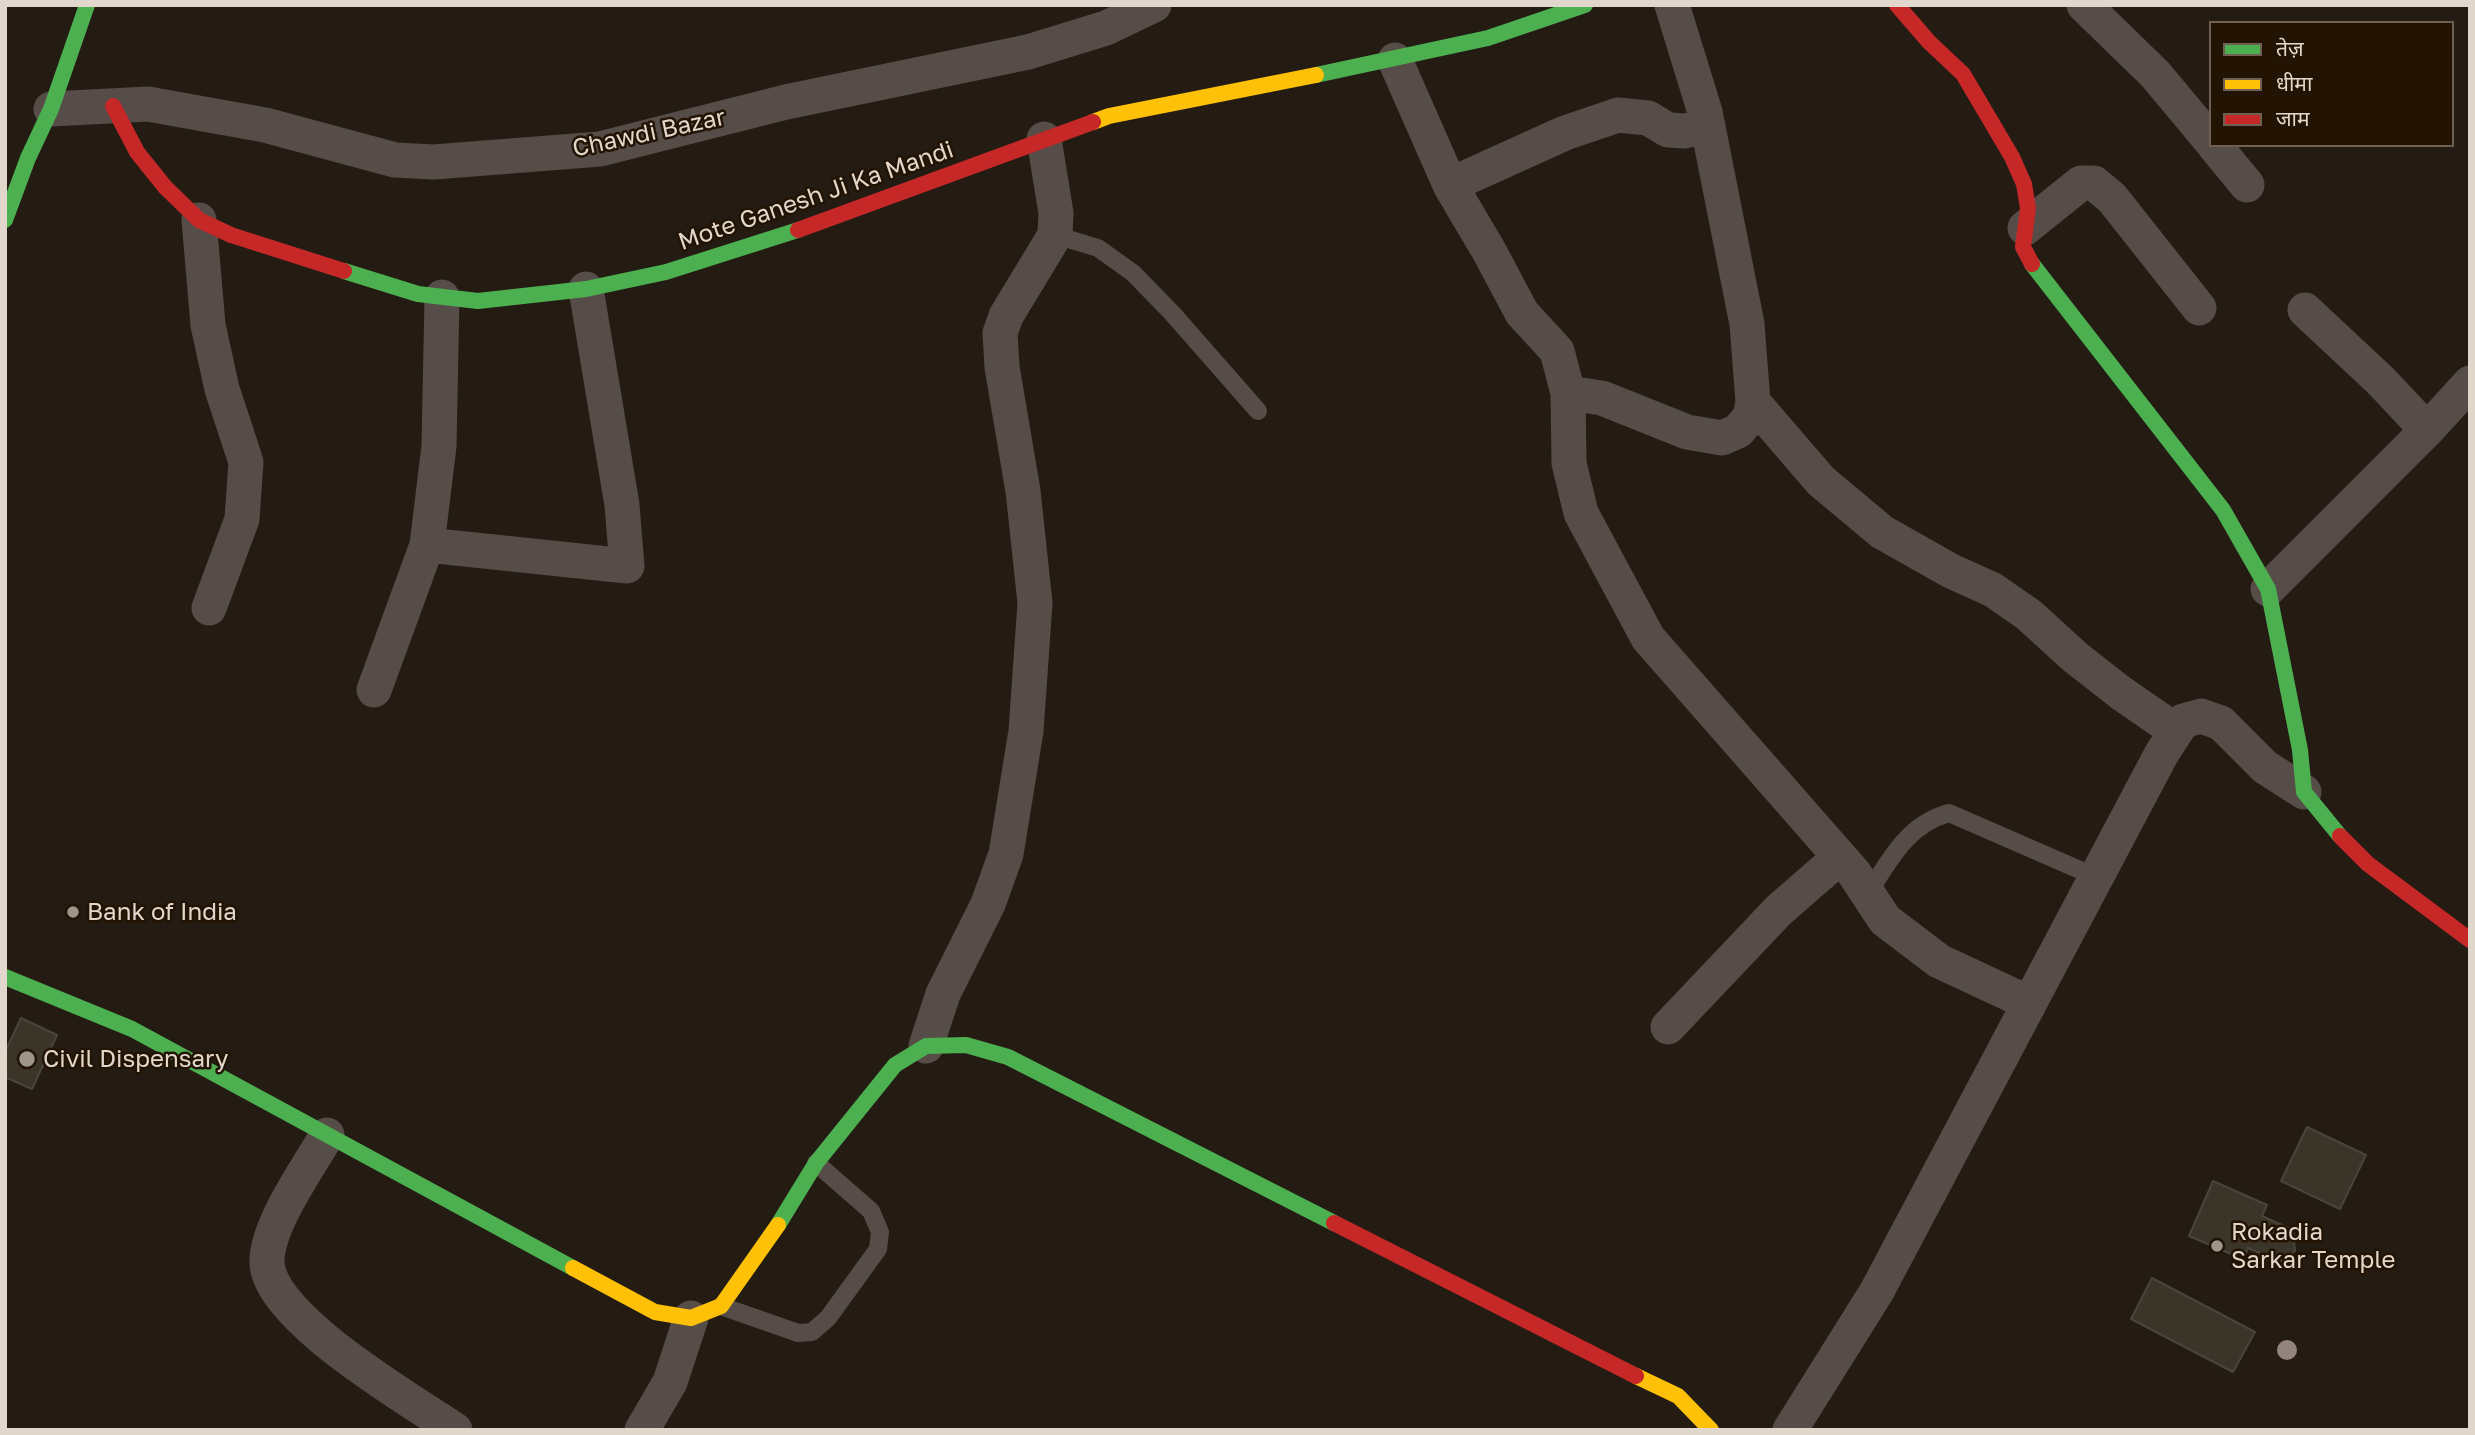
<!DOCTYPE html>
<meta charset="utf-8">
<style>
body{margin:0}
#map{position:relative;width:2475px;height:1435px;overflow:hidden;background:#241c13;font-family:"Golos Text","Noto Sans Devanagari",sans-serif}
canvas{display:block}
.frame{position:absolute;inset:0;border:7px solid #e1d7cc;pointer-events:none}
.legend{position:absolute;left:2209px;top:21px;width:245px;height:126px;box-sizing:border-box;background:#221303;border:2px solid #6e6153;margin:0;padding:9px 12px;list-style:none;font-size:21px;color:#e1d7cc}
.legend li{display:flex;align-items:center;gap:14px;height:35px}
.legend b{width:35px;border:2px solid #6e6153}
</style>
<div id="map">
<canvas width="2475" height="1435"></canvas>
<div class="frame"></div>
<ul class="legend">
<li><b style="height:9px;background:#4caf50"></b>तेज़</li>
<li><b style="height:9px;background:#ffc107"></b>धीमा</li>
<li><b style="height:9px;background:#c62828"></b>जाम</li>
</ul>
</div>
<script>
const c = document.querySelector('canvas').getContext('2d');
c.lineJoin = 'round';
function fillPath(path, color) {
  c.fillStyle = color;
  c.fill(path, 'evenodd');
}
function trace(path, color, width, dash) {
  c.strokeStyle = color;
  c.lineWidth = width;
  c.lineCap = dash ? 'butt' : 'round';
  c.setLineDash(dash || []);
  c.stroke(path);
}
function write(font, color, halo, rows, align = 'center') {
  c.font = font + ' "Golos Text",sans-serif';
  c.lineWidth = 5;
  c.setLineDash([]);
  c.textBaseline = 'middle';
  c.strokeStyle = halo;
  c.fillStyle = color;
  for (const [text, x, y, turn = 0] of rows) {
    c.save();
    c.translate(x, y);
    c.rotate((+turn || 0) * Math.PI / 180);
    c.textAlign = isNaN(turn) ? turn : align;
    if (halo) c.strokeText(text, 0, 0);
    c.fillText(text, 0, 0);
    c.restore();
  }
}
const building = new Path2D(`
 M 21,1018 L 57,1035 L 32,1089 L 5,1077 L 5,1052 Z
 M 2307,1127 L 2366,1155 L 2340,1209 L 2281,1181 Z
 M 2213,1181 L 2267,1205 L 2262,1216 L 2293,1230 L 2295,1251 L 2280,1262 L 2248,1248 L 2243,1259 L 2189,1236 Z
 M 2152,1278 L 2255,1332 L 2233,1372 L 2131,1319 Z`);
fillPath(building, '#3a3528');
trace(building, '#4a453c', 2);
trace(new Path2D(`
 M 1055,235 L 1098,248 L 1133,273 L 1172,313 L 1258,411
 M 1869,892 C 1890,859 1908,824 1949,813 L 2096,877
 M 721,1306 L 798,1333 L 812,1332 L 828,1318 L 878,1249 L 880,1232 L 871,1211 L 816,1163`), '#564c48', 18);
trace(new Path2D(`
 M 2084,5 L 2155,74 L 2211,141
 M 1395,60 L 1450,185 L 1489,251 L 1522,313 L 1557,351 L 1568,393 L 1569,463 L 1581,513 L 1648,638 L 1854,873 L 1885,920 L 1939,961 L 2029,1003
 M 51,109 L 148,104 L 265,125 L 395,160 L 434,162 L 600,149 L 786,102 L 1028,52 L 1106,28 L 1154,5
 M 2214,145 L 2247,185
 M 1450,185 L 1565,133 L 1618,115 L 1648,118 L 1668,130 L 1685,131 L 1708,126
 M 199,220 L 208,325 L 222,389 L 246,462 L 242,519 L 209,608
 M 2025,228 L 2081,183 L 2094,183 L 2112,198 L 2199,308
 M 2305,310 L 2381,381 L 2427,430
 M 1568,393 L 1602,398 L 1687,432 L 1722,438 L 1738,431 L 1750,417 L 1753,402 L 1747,324 L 1705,112 L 1672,5
 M 1753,402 L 1821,481 L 1882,532 L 1951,571 L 1993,590 L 2029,615 L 2075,657 L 2121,693 L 2176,731
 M 427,545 L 627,566 L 622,505 L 586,289
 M 2268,589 L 2427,430 L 2470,383
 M 374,690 L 427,545 L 439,446 L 442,297
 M 1668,1027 L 1779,910 L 1840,857
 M 926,1046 L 943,994 L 988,904 L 1006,854 L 1026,731 L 1035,603 L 1023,491 L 1002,367 L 1000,333 L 1006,316 L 1055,235 L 1056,213 L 1044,139
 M 327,1135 C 308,1168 269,1222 267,1259 C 263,1315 411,1400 455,1430
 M 642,1430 L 670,1382 L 691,1318
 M 1790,1430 L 1877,1291 L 2162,753 L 2183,721 L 2201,716 L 2221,723 L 2265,767 L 2304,792`), '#564c48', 35);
trace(new Path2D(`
 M 1316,75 L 1488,38 L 1585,5
 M 5,220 L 28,158 L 51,109 L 87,5
 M 2032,264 L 2223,510 L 2268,589 L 2300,750 L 2304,792 L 2340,836
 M 344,271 L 418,294 L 478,301 L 586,289 L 666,272 L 798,230
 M 5,977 L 132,1029 L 573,1268
 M 778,1225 L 816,1163 L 895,1065 L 926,1046 L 966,1045 L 1008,1057 L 1334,1223`), '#4caf50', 16);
trace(new Path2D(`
 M 1093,122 L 1109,116 L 1316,75
 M 573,1268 L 655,1312 L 691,1318 L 721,1306 L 778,1225
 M 1636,1376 L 1678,1396 L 1711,1430`), '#ffc107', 16);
trace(new Path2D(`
 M 1897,5 L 1929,42 L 1963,74 L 2012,157 L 2024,184 L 2028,208 L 2023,247 L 2032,264
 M 113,106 L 137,152 L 165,187 L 199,220 L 231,235 L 344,271
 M 798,230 L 1093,122
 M 2340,836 L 2368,864 L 2470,940
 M 1334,1223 L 1636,1376`), '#c62828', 16);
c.fillStyle = '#94847f';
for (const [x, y] of [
 [2287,1350]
]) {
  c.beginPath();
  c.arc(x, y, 10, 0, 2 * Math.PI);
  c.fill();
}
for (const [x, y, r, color] of [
 [73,912,7,"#9f968b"],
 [27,1059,9,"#9f968b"],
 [2217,1246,7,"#9f968b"]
]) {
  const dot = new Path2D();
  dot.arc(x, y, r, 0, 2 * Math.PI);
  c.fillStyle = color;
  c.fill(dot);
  trace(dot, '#221303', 2.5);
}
write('24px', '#e1d7cc', '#221303', [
 ["Chawdi Bazar",649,133,-12],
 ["Mote Ganesh Ji Ka Mandi",816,196,-19]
]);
write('24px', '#e1d7cc', '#221303', [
 ["Bank of India",87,912],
 ["Civil Dispensary",43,1059],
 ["Rokadia",2231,1232],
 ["Sarkar Temple",2231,1260]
], 'left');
</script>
